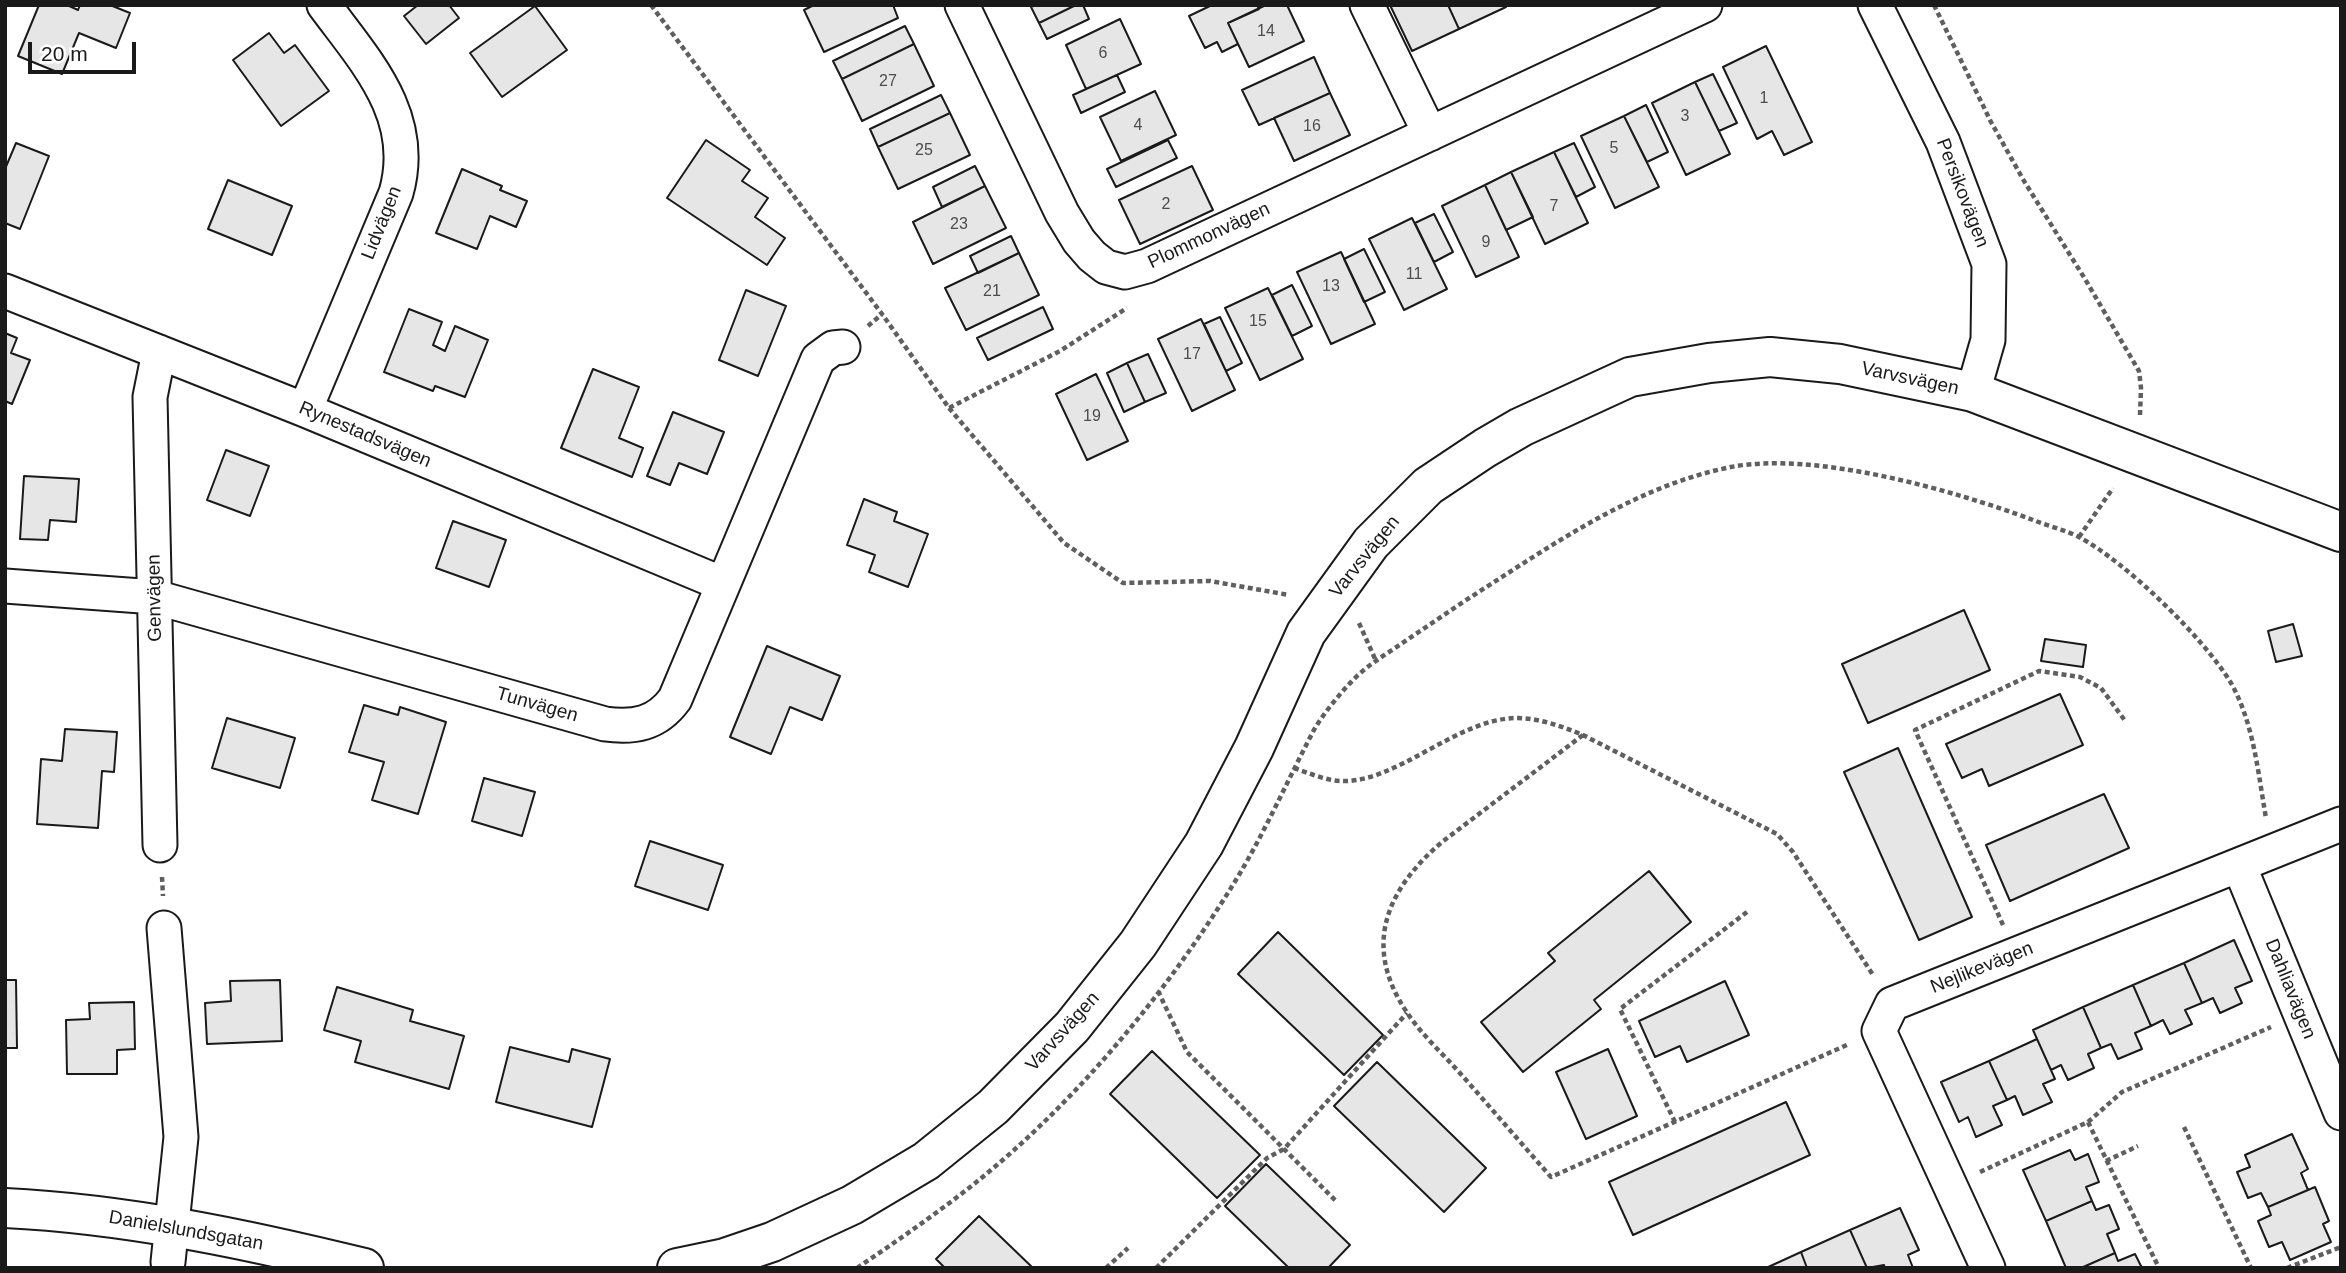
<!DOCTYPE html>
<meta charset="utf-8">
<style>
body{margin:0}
#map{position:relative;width:2346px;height:1273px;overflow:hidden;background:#fff;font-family:Helvetica,sans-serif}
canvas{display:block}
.frame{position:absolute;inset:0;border:7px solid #1a1a1a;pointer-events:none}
.scale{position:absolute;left:28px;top:42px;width:108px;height:32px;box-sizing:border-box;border:4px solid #1a1a1a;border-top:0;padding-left:9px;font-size:21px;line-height:24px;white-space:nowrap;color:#1a1a1a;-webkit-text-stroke:5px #fff;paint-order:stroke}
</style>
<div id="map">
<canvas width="2346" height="1273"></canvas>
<div class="frame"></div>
<div class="scale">20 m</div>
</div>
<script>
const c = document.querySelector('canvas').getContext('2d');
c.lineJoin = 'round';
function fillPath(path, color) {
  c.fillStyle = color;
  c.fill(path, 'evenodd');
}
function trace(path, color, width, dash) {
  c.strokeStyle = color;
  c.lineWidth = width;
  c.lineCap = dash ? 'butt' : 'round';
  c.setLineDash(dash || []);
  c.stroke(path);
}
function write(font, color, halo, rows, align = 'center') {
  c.font = font + ' Helvetica,sans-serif';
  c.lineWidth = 5;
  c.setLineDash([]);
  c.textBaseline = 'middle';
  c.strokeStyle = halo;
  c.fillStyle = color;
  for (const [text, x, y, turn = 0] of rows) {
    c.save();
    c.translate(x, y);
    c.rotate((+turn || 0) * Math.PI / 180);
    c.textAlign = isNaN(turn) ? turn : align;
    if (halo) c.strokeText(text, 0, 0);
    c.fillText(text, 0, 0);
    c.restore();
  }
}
const building = new Path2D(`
 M 39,5 L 67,5 L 78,10 L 80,5 L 110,5 L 130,13 L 116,48 L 79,33 L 62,74 L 18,56 Z
 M 418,5 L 449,5 L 459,18 L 426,44 L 404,16 Z
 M 814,5 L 893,5 L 898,18 L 824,52 L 804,10 Z
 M 1036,5 L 1076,5 L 1039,23 L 1031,7 Z
 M 1076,5 L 1083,5 L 1089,19 L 1047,39 L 1039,23 Z
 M 1212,5 L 1257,5 L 1259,9 L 1228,23 L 1238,44 L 1222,52 L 1217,42 L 1205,48 L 1189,16 Z
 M 1266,5 L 1287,5 L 1304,41 L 1249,67 L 1228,23 Z
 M 1390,5 L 1448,5 L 1459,29 L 1412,51 Z
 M 1448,5 L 1505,5 L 1506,7 L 1459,29 Z
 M 535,6 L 567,50 L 502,97 L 470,53 Z
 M 1120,19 L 1141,64 L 1086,89 L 1066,45 Z
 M 905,26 L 914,44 L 842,79 L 833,61 Z
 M 269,33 L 284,53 L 295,45 L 329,91 L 281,126 L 233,60 Z
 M 914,44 L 934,86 L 862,121 L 842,79 Z
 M 1766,46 L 1812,142 L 1784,155 L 1772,131 L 1757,139 L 1723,67 Z
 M 1314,57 L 1330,93 L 1259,125 L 1242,90 Z
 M 1713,74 L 1737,123 L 1719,131 L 1695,82 Z
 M 1117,75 L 1125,92 L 1081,113 L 1073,95 Z
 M 1695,82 L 1730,154 L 1686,175 L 1652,103 Z
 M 1155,91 L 1176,135 L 1121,161 L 1100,117 Z
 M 1330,93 L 1350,135 L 1294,161 L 1274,118 Z
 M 941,95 L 950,113 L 878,147 L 870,129 Z
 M 1646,105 L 1668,152 L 1647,162 L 1624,116 Z
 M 950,113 L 970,155 L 898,189 L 878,147 Z
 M 1624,116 L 1659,187 L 1615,208 L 1581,136 Z
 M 706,140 L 750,170 L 742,181 L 768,198 L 755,217 L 785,238 L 767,265 L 667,198 Z
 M 1168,140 L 1177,158 L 1116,187 L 1107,169 Z
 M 16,143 L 49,156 L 20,229 L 5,223 L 5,169 Z
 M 1574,143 L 1595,187 L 1576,197 L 1554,152 Z
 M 1554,152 L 1588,223 L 1545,244 L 1511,172 Z
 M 975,166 L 985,186 L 942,207 L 933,187 Z
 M 1192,166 L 1213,210 L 1140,244 L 1119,200 Z
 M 462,169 L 502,186 L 500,190 L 527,201 L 516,227 L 490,216 L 477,249 L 436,233 Z
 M 1511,172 L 1533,217 L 1506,230 L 1485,185 Z
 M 228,180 L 292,206 L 272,255 L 208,229 Z
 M 1485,185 L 1519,257 L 1476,277 L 1442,206 Z
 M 985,186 L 1006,228 L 933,264 L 913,222 Z
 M 1434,214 L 1453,252 L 1434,262 L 1415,223 Z
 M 1412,218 L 1447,289 L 1404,310 L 1369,239 Z
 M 1011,236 L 1019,253 L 978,273 L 970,256 Z
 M 1364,249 L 1385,292 L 1364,302 L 1344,259 Z
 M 1341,252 L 1375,324 L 1331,344 L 1297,272 Z
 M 1019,253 L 1039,295 L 966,330 L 945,288 Z
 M 1292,285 L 1312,326 L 1292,336 L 1272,295 Z
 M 1268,288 L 1303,359 L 1260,380 L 1225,308 Z
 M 746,290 L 786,306 L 758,376 L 719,360 Z
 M 1043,307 L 1053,329 L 988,360 L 977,338 Z
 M 409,309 L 442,322 L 433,345 L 445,351 L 455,326 L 488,340 L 465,397 L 435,386 L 433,391 L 384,372 Z
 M 1220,317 L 1242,363 L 1226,371 L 1204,324 Z
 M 1201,319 L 1235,390 L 1192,411 L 1158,339 Z
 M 5,333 L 17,338 L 11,353 L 30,360 L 12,404 L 5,401 Z
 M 1148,354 L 1166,393 L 1145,402 L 1127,363 Z
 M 1127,363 L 1145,402 L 1124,412 L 1107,373 Z
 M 593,369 L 639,387 L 619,438 L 643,448 L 632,477 L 561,448 Z
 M 1096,374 L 1128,441 L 1087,460 L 1056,394 Z
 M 673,412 L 724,432 L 707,474 L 679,463 L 670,485 L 647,476 Z
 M 226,450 L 269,466 L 250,516 L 207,500 Z
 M 24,476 L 79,479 L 76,522 L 50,520 L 48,540 L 20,539 Z
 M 864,499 L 897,512 L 894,521 L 928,534 L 908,587 L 869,572 L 875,555 L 847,545 Z
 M 453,521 L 506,540 L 489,587 L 436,568 Z
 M 1964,610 L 1990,670 L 1868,723 L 1842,664 Z
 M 2293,624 L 2302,656 L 2276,662 L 2268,631 Z
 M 2045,639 L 2086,645 L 2083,667 L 2041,661 Z
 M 767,646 L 840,676 L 822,720 L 790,707 L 771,754 L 730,737 Z
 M 2060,694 L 2083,745 L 1989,786 L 1982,769 L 1962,778 L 1946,744 Z
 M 364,705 L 398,715 L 400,707 L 446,722 L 418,814 L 372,800 L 384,762 L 349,752 Z
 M 227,718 L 295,738 L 280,788 L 212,768 Z
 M 65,729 L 117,732 L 114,772 L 102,771 L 98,828 L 37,824 L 41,759 L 62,761 Z
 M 1898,748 L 1972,917 L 1919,940 L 1844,772 Z
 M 484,778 L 535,792 L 522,836 L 472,821 Z
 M 2104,794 L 2129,848 L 2010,901 L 1986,845 Z
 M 650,841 L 723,865 L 708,910 L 635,886 Z
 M 1649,871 L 1691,922 L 1594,1000 L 1601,1009 L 1523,1072 L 1481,1022 L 1555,961 L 1548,953 Z
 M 1278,932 L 1383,1035 L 1344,1075 L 1238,974 Z
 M 2234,940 L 2252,981 L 2235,988 L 2242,1003 L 2220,1013 L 2213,998 L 2202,1003 L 2184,963 Z
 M 2184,963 L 2202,1003 L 2185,1010 L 2192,1024 L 2170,1034 L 2163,1020 L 2151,1026 L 2133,985 Z
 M 5,980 L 16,980 L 17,1048 L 5,1048 Z
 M 280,980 L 282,1041 L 207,1044 L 205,1003 L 231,1001 L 230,981 Z
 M 1725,981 L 1749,1035 L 1687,1062 L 1680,1046 L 1655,1057 L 1639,1021 Z
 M 2133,985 L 2151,1026 L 2135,1033 L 2142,1049 L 2118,1059 L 2111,1044 L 2101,1048 L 2083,1007 Z
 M 337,987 L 413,1010 L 410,1021 L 464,1036 L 449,1089 L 355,1062 L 361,1041 L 324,1030 Z
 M 134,1002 L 135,1049 L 117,1050 L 117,1074 L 67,1074 L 66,1020 L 90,1019 L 89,1003 Z
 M 2083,1007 L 2101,1048 L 2088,1054 L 2094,1068 L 2068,1080 L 2061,1065 L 2051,1070 L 2033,1030 Z
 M 2037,1039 L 2055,1079 L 2043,1084 L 2052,1102 L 2023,1115 L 2015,1096 L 2007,1100 L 1989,1061 Z
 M 510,1047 L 569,1062 L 572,1049 L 610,1059 L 592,1127 L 496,1102 Z
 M 1608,1049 L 1637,1116 L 1586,1139 L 1556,1072 Z
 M 1152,1051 L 1260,1155 L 1217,1198 L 1110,1094 Z
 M 1989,1061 L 2007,1100 L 1993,1106 L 2002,1125 L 1976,1137 L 1968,1117 L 1959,1122 L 1941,1082 Z
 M 1377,1062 L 1486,1168 L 1444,1212 L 1334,1106 Z
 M 1786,1102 L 1810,1155 L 1633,1235 L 1609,1182 Z
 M 2292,1134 L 2308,1169 L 2301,1173 L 2308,1190 L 2268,1207 L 2261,1193 L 2248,1198 L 2237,1172 L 2250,1167 L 2245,1155 Z
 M 2070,1150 L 2075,1160 L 2088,1154 L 2099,1182 L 2086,1187 L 2092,1201 L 2046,1221 L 2023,1170 Z
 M 1266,1164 L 1350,1245 L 1328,1268 L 1289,1268 L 1225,1206 Z
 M 2315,1187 L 2329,1221 L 2323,1224 L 2331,1242 L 2290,1260 L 2282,1242 L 2269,1247 L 2258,1221 L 2271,1215 L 2268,1207 Z
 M 2092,1201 L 2096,1210 L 2109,1205 L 2119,1229 L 2107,1234 L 2115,1253 L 2081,1268 L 2066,1268 L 2046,1221 Z
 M 1900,1208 L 1919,1250 L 1908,1255 L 1913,1268 L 1885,1268 L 1884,1265 L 1867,1268 L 1850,1230 Z
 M 979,1216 L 1033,1268 L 945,1268 L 936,1259 Z
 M 1850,1230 L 1867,1268 L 1807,1268 L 1801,1252 Z
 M 1801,1252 L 1807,1268 L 1766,1268 Z
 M 2115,1253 L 2118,1261 L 2135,1254 L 2142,1268 L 2081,1268 Z`);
fillPath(building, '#e6e6e6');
trace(building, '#1a1a1a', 2);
const minor = new Path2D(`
 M 962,5 L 1062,213 L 1079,241 L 1092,256 L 1106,267 L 1125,272 L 1147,266 L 1705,5
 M 1367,5 L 1430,134
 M 1875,5 L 1943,142 L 1989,264 L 1988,340 L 1973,392
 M 5,291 L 305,410 L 723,584
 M 159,352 L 150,397 L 160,845
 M 305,410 L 396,193 C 418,116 366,62 324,5
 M 5,586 L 155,597 L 605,724 C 634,728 657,724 675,699 L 818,359 L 833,348 L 843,347
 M 2239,865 L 2341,1113
 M 164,928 L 181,1137 L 168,1262
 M 1988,1268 L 1879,1031 L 1892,1004 L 2341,824`);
const tertiary = new Path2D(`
 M 5,1208 C 127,1214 246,1239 364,1268
 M 677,1268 L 725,1258 L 772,1242 L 852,1205 L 926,1161 L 993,1107 L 1072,1027 L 1138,944 L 1204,844 L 1254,748 L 1306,633 L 1371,543 L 1428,486 L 1485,448 L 1521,427 L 1630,377 L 1709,363 L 1770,357 L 1840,364 L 1973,392 L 2341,532`);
trace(minor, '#1a1a1a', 37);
trace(tertiary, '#1a1a1a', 42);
trace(new Path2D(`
 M 651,5 L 882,314 L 949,408 L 1060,351 L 1127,308
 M 1934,5 L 1991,122 L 2024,181 L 2085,279 L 2139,371 L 2141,388 L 2140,415
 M 868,326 L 882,314
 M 949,408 L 1064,543 L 1123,583 L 1210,581 L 1289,595
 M 2079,537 L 2113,488
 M 1359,623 L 1376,661
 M 1583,735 L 1442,842 C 1387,889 1362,945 1406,1011 C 1420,1033 1441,1052 1459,1072 C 1490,1107 1520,1142 1551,1177 L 1849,1044
 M 1294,768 C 1309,773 1324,780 1340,781 C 1396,784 1456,719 1516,718 C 1539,718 1561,726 1583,735 L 1777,834 L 1793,852 L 1873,975
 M 162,877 L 163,896
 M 2003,925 L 1915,730 L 2039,671 L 2080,677 L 2101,688 L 2126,722
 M 1158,991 L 1187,1052 L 1336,1201
 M 1675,1122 L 1620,1009 L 1747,912
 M 2088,1122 L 2159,1268
 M 2184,1127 L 2251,1268
 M 2106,1161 L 2138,1146
 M 1980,1172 L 2088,1122 L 2122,1092 L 2271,1027
 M 857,1268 C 897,1241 936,1214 974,1184 C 1074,1104 1163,997 1231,888 C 1263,837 1287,781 1315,728 C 1327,709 1341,692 1357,676 C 1370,664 1386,654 1401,644 C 1426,627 1451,610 1477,593 C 1557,542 1636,486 1731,467 C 1815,451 1953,490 2033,520 C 2048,526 2065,530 2079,537 C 2126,562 2204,638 2231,683 C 2254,724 2258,773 2266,818
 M 1106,1268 L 1128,1248
 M 1156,1268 L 1267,1158 L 1284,1149 L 1407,1013
 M 2287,1268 L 2341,1247`), '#5f5f5f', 4.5, [5, 3.5]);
trace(minor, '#fff', 33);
trace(tertiary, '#fff', 38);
write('16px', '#4d4d4d', null, [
 ["14",1266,32],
 ["6",1103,54],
 ["27",888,82],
 ["1",1764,99],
 ["3",1685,117],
 ["4",1138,126],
 ["16",1312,127],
 ["5",1614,149],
 ["25",924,151],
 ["2",1166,205],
 ["7",1554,207],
 ["23",959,225],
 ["9",1486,243],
 ["11",1414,275],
 ["13",1331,287],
 ["21",992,292],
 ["15",1258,322],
 ["17",1192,355],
 ["19",1092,417]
]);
write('19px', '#1a1a1a', '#fff', [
 ["Persikovägen",1962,193,69],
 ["Lidvägen",382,223,-68],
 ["Plommonvägen",1209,236,-25],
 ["Varvsvägen",1910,379,12],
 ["Rynestadsvägen",365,435,23],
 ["Varvsvägen",1365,557,-51],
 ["Genvägen",155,598,-91],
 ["Tunvägen",537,705,16],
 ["Nejlikevägen",1982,968,-22],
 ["Dahliavägen",2290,989,68],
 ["Varvsvägen",1063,1032,-48],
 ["Danielslundsgatan",186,1231,10]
]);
</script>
